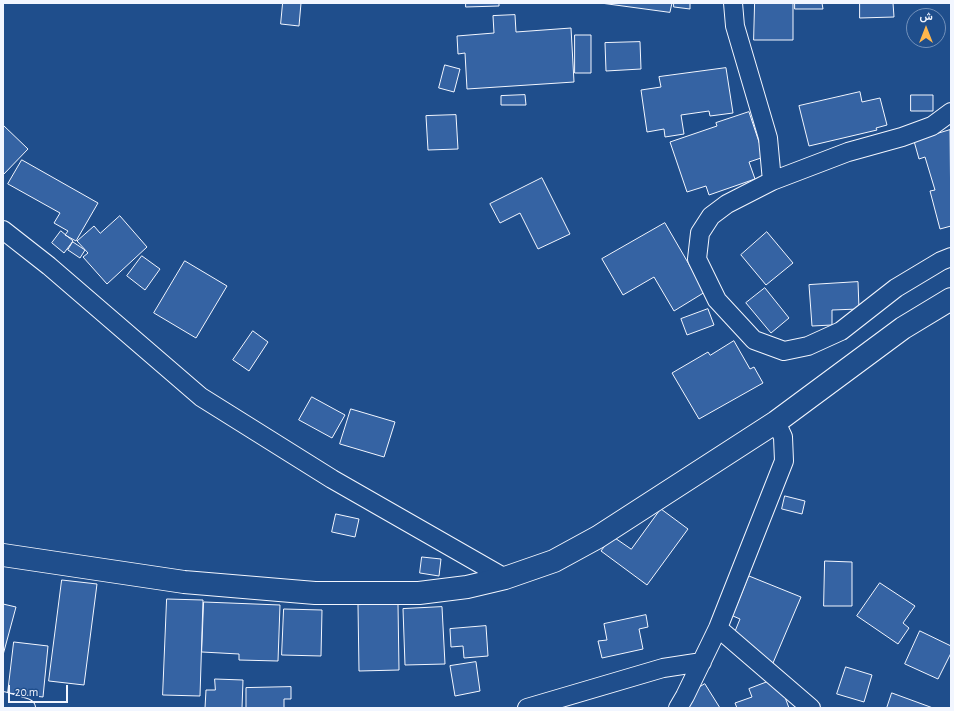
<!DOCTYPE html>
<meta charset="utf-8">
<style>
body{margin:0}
#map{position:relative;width:954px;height:711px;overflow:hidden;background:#1f4e8c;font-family:"Alegreya Sans",Vazirmatn,sans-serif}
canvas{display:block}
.frame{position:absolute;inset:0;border:4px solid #f2f6ff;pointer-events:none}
.north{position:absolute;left:906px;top:8px;width:40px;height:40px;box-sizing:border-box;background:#1f4e8c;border:1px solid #7391ba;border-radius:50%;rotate:0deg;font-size:11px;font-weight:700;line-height:16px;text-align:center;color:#f2f6ff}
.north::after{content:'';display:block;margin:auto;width:14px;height:18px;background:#ffb74d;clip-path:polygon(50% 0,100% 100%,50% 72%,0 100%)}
.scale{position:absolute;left:8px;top:685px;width:60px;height:18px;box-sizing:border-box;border:2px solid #f2f6ff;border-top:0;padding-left:5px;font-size:12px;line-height:14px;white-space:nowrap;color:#f2f6ff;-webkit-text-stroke:3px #1f4e8c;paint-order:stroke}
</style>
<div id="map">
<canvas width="954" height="711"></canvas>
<div class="frame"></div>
<div class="north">ش</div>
<div class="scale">20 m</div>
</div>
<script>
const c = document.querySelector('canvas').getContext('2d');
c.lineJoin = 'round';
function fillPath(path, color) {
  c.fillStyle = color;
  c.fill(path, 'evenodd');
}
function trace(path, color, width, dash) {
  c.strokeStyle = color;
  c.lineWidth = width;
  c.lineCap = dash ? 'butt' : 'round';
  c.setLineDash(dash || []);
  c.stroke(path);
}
const building = new Path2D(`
 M 283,3 L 301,3 L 299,26 L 281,24 Z
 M 466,3 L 499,3 L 499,6 L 466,7 Z
 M 601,3 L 672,3 L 670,12 Z
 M 674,3 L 690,3 L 690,9 L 674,7 Z
 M 755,3 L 793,3 L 793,40 L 754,40 Z
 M 795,3 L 822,3 L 823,9 L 795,9 Z
 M 860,3 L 893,3 L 894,17 L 860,18 Z
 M 515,15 L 516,32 L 571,28 L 574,82 L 467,89 L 465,53 L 458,54 L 457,36 L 494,33 L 493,16 Z
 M 575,35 L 591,35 L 591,73 L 575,73 Z
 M 640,42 L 641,69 L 606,71 L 605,43 Z
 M 445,65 L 460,69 L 454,92 L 439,88 Z
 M 726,68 L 733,113 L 710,116 L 709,111 L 681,115 L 684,134 L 665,137 L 664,129 L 647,132 L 641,90 L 661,87 L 659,77 Z
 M 860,92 L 862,102 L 880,98 L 887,125 L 876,128 L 877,130 L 809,146 L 799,106 Z
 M 525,95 L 526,105 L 501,105 L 501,96 Z
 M 911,95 L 933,95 L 933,111 L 911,111 Z
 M 749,112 L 764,157 L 749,162 L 755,179 L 709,195 L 706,186 L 687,192 L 670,142 L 717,126 L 716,123 Z
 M 456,115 L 458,149 L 428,150 L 426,116 Z
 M 3,125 L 28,149 L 3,175 Z
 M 950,130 L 951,226 L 940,229 L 930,191 L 935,190 L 925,157 L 919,159 L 914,141 Z
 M 22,160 L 98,203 L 76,241 L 65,235 L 68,231 L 54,223 L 60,213 L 8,184 Z
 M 542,178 L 570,234 L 538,249 L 520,213 L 500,223 L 490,204 Z
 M 120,216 L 147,247 L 107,284 L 83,257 L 88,253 L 77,241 L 94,226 L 100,233 Z
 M 665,223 L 705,292 L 674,311 L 654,277 L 623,295 L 602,259 Z
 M 61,231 L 73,241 L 64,253 L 52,243 Z
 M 767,232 L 793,263 L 766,285 L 741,255 Z
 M 73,242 L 85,250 L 80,258 L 68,250 Z
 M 142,256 L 160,269 L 145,290 L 127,276 Z
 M 185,261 L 227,286 L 196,338 L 154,313 Z
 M 858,282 L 859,309 L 832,310 L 832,325 L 812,326 L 809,285 Z
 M 765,288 L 789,318 L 771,333 L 746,303 Z
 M 708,309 L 714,325 L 687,335 L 681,319 Z
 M 253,331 L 268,342 L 249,371 L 233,360 Z
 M 734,341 L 750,369 L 754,367 L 763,383 L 699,419 L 672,373 L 708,352 L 710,355 Z
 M 312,397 L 345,415 L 332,438 L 299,420 Z
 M 351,409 L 395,422 L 384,457 L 340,444 Z
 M 785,496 L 805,501 L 802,514 L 782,509 Z
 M 661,509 L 688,529 L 647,585 L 601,551 L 612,536 L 631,549 Z
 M 336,514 L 359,519 L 355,537 L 332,532 Z
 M 422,557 L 441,559 L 439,576 L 420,573 Z
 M 825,561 L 852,562 L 852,606 L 824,606 Z
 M 749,576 L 801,597 L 773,663 L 729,646 L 740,619 L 733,616 Z
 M 62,580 L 97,584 L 84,685 L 49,681 Z
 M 880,583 L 915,606 L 903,623 L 909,628 L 898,644 L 857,616 Z
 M 167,599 L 203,600 L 200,696 L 163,695 Z
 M 204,602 L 280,605 L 278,661 L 239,660 L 239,654 L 202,652 Z
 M 3,604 L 16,607 L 3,655 Z
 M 398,604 L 399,670 L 359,671 L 358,605 Z
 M 442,607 L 445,664 L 405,665 L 403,609 Z
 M 284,609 L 322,610 L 321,656 L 282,655 Z
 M 646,615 L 648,627 L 639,629 L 643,649 L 602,658 L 598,641 L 607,640 L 604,624 Z
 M 486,626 L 488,656 L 464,658 L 463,646 L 451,647 L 450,629 Z
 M 920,631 L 951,646 L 951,653 L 938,679 L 905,664 Z
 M 14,642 L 48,646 L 43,697 L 8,693 Z
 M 476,662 L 480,691 L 455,696 L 450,666 Z
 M 846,667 L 872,675 L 864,702 L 837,694 Z
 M 778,678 L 789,708 L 737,708 L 735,703 L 752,697 L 749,689 Z
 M 215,679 L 243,680 L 242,708 L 205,708 L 206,690 L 215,690 Z
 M 705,684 L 720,708 L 672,708 L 670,705 Z
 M 291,687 L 291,699 L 284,699 L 284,708 L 246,708 L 246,688 Z
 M 892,693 L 933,708 L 887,708 Z`);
fillPath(building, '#3563a3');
trace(building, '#f2f6ff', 1);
const street = new Path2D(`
 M 733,3 L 735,26 L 768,138 L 772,181
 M 951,112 L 932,126 L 902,137 L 848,152 L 772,181 L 727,204 L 711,216 L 700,233 L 697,259 L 717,300 L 754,340 L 784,351 L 808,346 L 841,331 L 896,288 L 941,261 L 951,257
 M 3,230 L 49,266 L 201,397 L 332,479 L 505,578
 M 718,628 L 811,708
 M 3,701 L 26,708
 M 527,708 L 663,668 L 702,662
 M 678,708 L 685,696 L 718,628 L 784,461 L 783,437 L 776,422`);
const secondary = new Path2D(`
 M 3,555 L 184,582 L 315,593 L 419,593 L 467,587 L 505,578 L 554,561 L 598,537 L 776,422 L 903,328 L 951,299`);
trace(street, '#f2f6ff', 20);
trace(secondary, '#f2f6ff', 24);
trace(street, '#1f4e8c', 18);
trace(secondary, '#1f4e8c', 22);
</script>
